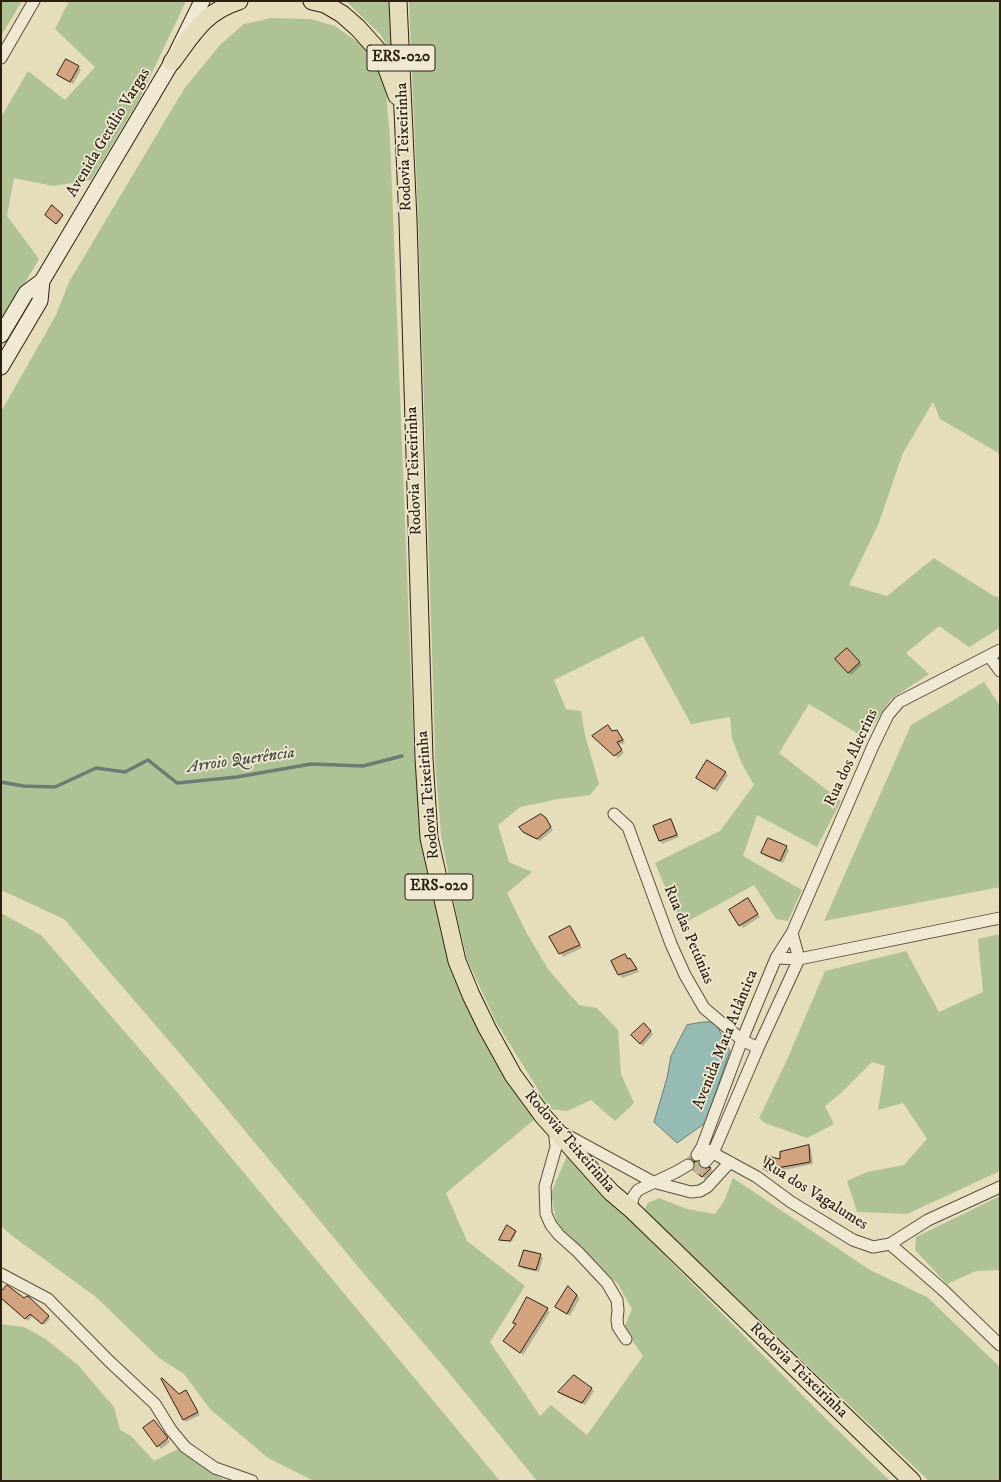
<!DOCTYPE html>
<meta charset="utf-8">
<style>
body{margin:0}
#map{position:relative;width:1001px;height:1482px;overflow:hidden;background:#e6ddbc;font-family:"IM FELL DW Pica",serif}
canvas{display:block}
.frame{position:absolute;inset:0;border:2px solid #2d1e11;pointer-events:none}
</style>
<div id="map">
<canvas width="1001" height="1482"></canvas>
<div class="frame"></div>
</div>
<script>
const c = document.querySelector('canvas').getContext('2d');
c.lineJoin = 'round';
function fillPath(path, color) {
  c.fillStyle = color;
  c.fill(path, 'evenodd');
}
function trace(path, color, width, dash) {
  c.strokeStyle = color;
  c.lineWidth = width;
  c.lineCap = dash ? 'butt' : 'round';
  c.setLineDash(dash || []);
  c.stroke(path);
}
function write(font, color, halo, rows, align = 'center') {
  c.font = font + ' "IM FELL DW Pica",serif';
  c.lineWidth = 3.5;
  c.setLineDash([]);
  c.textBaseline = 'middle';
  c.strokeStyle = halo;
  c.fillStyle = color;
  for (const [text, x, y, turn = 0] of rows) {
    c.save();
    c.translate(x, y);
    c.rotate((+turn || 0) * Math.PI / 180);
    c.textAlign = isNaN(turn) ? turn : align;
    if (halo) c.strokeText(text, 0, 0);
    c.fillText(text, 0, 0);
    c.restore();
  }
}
fillPath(new Path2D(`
 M 1,1 L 22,1 L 1,36 Z
 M 69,1 L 186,1 L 140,98 L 91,180 L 53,186 L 14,178 L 7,216 L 39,259 L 1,324 L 1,117 L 28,71 L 65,100 L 95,67 L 55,29 Z
 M 346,1 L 391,1 L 393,55 L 380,34 Z
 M 409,1 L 1000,1 L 1000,456 L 997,452 L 940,419 L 933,402 L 903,453 L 878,525 L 849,585 L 887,596 L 934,558 L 992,595 L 1000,598 L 1000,628 L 969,647 L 939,626 L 906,653 L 929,674 L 891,699 L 865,738 L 809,704 L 779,753 L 841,801 L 817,847 L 757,815 L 743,856 L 802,890 L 788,921 L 776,919 L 754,885 L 681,925 L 655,863 L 720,831 L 754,785 L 742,764 L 732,738 L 730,717 L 691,724 L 643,636 L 554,680 L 566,709 L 581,711 L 585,735 L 599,784 L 590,795 L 559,799 L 520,807 L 498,825 L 509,862 L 532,872 L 507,893 L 526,932 L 548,969 L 579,1005 L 597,1008 L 618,1030 L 621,1074 L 634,1103 L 615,1121 L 591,1100 L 567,1111 L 550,1109 L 496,1022 L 467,959 L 456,913 L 441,835 L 435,761 L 434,715 L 418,215 Z
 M 271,18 L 310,19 L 335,26 L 359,43 L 376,60 L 385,81 L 390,138 L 414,753 L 422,836 L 437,916 L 448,961 L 480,1034 L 535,1119 L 446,1193 L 467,1241 L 525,1286 L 490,1342 L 540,1416 L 551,1405 L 587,1435 L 643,1356 L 624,1328 L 632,1309 L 618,1284 L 557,1224 L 551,1193 L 567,1156 L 813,1406 L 890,1481 L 537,1481 L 445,1368 L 370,1281 L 201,1078 L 64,919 L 1,890 L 1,412 L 56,315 L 69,282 L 184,89 L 220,45 L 244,24 Z
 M 984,682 L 1000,706 L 1000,887 L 824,921 L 911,725 Z
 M 1,913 L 41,935 L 176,1091 L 500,1481 L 314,1481 L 268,1458 L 210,1409 L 184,1374 L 159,1358 L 96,1297 L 11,1235 L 1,1226 Z
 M 1000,934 L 1000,1171 L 907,1214 L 857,1212 L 847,1181 L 867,1172 L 904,1165 L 927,1139 L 903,1103 L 878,1110 L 885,1066 L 872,1062 L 842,1092 L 825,1106 L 834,1124 L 807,1138 L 765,1123 L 759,1118 L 786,1062 L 825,971 L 906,951 L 939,1012 L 983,992 L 978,939 Z
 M 733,1178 L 870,1270 L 927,1297 L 1000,1367 L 1000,1481 L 929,1481 L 644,1210 L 648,1203 L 659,1198 L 687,1209 L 715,1214 L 724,1201 Z
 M 1000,1196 L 1000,1270 L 976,1271 L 947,1284 L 915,1250 L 916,1237 Z
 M 1,1324 L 24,1327 L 44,1338 L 78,1365 L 114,1407 L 120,1430 L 131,1436 L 154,1461 L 178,1449 L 225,1481 L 1,1481 Z`), '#aec296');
const water = new Path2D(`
 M 704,1022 L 715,1022 L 730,1051 L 705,1123 L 677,1143 L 654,1122 L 667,1078 L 671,1056 L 687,1025 Z`);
fillPath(water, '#96bbb4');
trace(water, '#6c7c73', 1);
fillPath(new Path2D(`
 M 78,67 L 81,70 L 73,84 L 59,75 Z
 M 53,207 L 63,216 L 58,224 L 47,215 Z
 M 847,650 L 862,665 L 851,675 L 836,659 Z
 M 608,726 L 612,732 L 617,731 L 620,734 L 625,743 L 619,745 L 624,753 L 618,758 L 593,736 Z
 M 725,773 L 728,775 L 717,792 L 697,777 Z
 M 545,819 L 553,830 L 540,841 L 527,835 L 524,832 Z
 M 671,820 L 673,823 L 679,837 L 662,844 L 660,841 Z
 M 786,847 L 789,850 L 783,863 L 765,856 L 762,853 Z
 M 748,899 L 760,917 L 743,928 L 730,910 Z
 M 570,928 L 582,948 L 563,957 L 550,937 Z
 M 625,955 L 633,962 L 639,972 L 622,978 L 612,962 Z
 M 647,1027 L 653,1034 L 643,1046 L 633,1035 Z
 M 808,1146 L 811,1149 L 813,1164 L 779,1171 L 779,1174 L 767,1172 L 764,1169 Z
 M 690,1155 L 693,1158 L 693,1161 L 690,1161 L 687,1159 Z
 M 698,1163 L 702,1169 L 710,1168 L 713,1171 L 705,1179 L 694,1169 Z
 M 515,1232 L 516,1233 L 512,1242 L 501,1240 Z
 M 540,1255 L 543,1258 L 539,1272 L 523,1269 L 520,1266 Z
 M 568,1287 L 580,1298 L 570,1316 L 556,1307 Z
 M 1,1294 L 25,1299 L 27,1297 L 50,1319 L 44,1325 L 33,1315 L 28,1321 L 9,1304 L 8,1305 L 1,1299 Z
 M 547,1309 L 550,1312 L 523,1355 L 504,1341 L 517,1325 L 514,1323 Z
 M 591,1389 L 594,1391 L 585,1405 L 562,1395 L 559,1392 Z
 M 186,1391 L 200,1415 L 186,1422 L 183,1419 L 179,1395 Z
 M 156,1424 L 170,1442 L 161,1449 L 144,1429 Z`), '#0003');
trace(new Path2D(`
 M 1,782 L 23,786 L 55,787 L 96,768 L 125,772 L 148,760 L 177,783 L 237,777 L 311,764 L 363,766 L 402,756`), '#6c7c73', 3.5);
const building = new Path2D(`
 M 66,59 L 79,66 L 70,82 L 57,75 Z
 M 52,205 L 63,215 L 56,224 L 45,215 Z
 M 847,648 L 860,662 L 848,673 L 835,659 Z
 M 608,725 L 612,731 L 617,730 L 623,740 L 617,742 L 622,750 L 614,756 L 592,736 Z
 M 707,760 L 726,772 L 714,789 L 696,778 Z
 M 541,814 L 546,818 L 551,827 L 537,839 L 523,832 L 519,827 Z
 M 671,819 L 677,835 L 659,841 L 653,826 Z
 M 768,838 L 787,846 L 780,861 L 761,853 Z
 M 748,898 L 758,914 L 739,926 L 729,910 Z
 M 570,926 L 580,945 L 559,954 L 549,937 Z
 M 625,954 L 628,959 L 630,958 L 637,969 L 618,975 L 611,961 Z
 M 644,1023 L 651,1031 L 640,1044 L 631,1035 Z
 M 809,1145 L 810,1162 L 777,1168 L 776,1172 L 763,1169 L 766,1156 L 780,1159 L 780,1152 Z
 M 694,1161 L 698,1162 L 700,1167 L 703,1169 L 710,1167 L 711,1168 L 702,1177 L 693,1170 L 695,1165 Z
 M 507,1225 L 516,1231 L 510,1241 L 499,1240 Z
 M 524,1250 L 541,1254 L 536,1270 L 519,1266 Z
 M 7,1285 L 24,1298 L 27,1296 L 28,1296 L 49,1316 L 42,1324 L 30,1314 L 25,1319 L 1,1298 L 1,1292 Z
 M 568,1286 L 577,1295 L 567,1314 L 555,1307 Z
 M 527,1297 L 548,1308 L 520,1353 L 503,1341 L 516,1324 L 513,1323 Z
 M 574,1375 L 592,1388 L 582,1403 L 558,1392 Z
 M 162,1378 L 179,1394 L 186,1390 L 198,1412 L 183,1420 L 161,1379 Z
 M 154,1420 L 168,1438 L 157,1447 L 143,1428 Z`);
fillPath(building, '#d3a27f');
trace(building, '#2d1e11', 1);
trace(new Path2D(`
 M 694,1171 L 705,1162`), '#c1b79a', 11, [11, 5.5]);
const minor = new Path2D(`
 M 1,58 L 34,1
 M 989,656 L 1000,671
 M 614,814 L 628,827 L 671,944 L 685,975 L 704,1008 L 742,1040 L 758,1048
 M 776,958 L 799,959 L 1000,918
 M 554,1129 L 556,1147 L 545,1186 L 546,1214 L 551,1225 L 559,1235 L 578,1252 L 607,1283 L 617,1300 L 618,1310 L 617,1320 L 618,1327 L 626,1339
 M 563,1133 L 653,1182 L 691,1192 L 700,1191 L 707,1187 L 730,1162
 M 702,1147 L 757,1177 L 791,1202 L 853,1240 L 873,1247 L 890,1244 L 928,1220 L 1000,1187
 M 697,1155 L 702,1147 L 742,1040 L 776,958 L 792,933 L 873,746 L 888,715 L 899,702 L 1000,650
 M 705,1162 L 713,1153 L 758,1048 L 799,959 L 792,933
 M 631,1209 L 633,1197 L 638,1190 L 676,1172 L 688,1165
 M 890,1244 L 943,1290 L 1000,1345
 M 1,1274 L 48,1299 L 109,1361 L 155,1404 L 171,1430 L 185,1447 L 215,1468 L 252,1481`);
const secondary = new Path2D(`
 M 1,335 L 26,293 L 42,281
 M 1,367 L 40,301 L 42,281 L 172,62 L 202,1`);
const primary = new Path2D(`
 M 312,1 L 325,4 L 342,14 L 358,28 L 382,55 L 397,96
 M 398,1 L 408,220 L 424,758 L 429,838 L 457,961 L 471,995 L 487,1028 L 513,1075 L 543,1116 L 611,1192 L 631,1209 L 912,1481
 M 172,62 C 193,34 204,12 239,1`);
trace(minor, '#5b4e3c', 13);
trace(secondary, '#2d1e11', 17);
trace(primary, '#2d1e11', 19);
trace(minor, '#efe9d3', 11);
trace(secondary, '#efe9d3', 15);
trace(primary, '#e6ddbc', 17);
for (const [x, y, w] of [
 [401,58,68],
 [439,887,68]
]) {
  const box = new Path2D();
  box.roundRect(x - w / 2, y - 13, w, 26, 3);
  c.fillStyle = '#efe9d3';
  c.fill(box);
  trace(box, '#2d1e11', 1);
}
write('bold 15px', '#2d1e11', null, [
 ["ERS-020",401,58],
 ["ERS-020",439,887]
]);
write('16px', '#2d1e11', '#efe9d3', [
 ["Avenida Getúlio Vargas",109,133,-59],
 ["Rodovia Teixeirinha",405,147,-92],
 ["Rodovia Teixeirinha",415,471,-92],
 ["Rua dos Alecrins",852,758,-65],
 ["Rodovia Teixeirinha",429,795,-95],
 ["Rua das Petúnias",688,935,67],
 ["Avenida Mata Atlântica",726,1040,-68],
 ["Rodovia Teixeirinha",569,1142,49],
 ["Rua dos Vagalumes",815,1195,32],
 ["Rodovia Teixeirinha",798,1371,44]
]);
write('italic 17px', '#4c4d42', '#efe9d3', [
 ["Arroio Querência",241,761,-8]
]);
</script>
